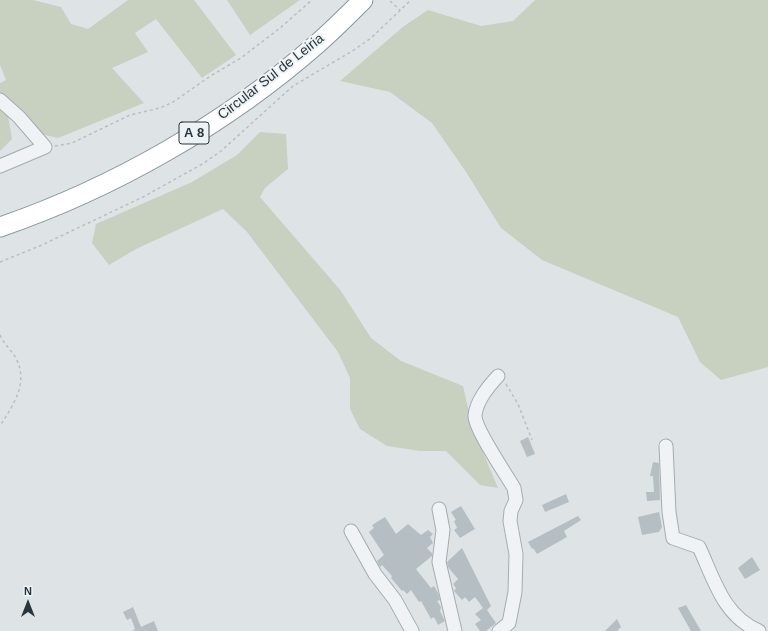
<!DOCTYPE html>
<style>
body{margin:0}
#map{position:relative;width:768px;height:631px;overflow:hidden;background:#dee4e6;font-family:Helvetica,sans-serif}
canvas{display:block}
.north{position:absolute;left:8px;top:583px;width:40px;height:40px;-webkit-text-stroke:3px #edf2f4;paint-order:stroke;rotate:0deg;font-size:11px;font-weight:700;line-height:16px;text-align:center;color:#28353c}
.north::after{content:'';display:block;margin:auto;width:14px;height:18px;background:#28353c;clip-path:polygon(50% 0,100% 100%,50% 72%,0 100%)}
</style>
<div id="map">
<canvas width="768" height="631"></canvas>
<div class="north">N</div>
</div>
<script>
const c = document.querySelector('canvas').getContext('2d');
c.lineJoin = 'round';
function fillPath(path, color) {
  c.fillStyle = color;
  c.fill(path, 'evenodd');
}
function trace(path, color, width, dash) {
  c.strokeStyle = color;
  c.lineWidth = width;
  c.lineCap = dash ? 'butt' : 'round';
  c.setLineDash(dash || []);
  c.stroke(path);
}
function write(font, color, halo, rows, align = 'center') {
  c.font = font + ' Helvetica,sans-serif';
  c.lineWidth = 4;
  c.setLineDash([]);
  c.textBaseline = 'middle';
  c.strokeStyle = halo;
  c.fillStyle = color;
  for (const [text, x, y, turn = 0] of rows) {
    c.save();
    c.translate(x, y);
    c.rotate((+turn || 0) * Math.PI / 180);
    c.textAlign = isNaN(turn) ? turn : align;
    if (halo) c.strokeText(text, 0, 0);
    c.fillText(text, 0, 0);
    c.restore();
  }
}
fillPath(new Path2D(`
 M 0,0 L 33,0 L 61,7 L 71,24 L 88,29 L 128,0 L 194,0 L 236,55 L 202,78 L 156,19 L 135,33 L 148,52 L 112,68 L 144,103 L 58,138 L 41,134 L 8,115 L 12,139 L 0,151 L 0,83 L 6,80 L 0,65 Z
 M 227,0 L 300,0 L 250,35 Z
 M 535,0 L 768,0 L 768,367 L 721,380 L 700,362 L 678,317 L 542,260 L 501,228 L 466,172 L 432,123 L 390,92 L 340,81 L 404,26 L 428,10 L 481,26 L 513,21 Z
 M 260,132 L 286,134 L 288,169 L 265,188 L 260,197 L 341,291 L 371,338 L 401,361 L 463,386 L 472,426 L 498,488 L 480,485 L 446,451 L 420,451 L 387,446 L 360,429 L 350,409 L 350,378 L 338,352 L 247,232 L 223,209 L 136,249 L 109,265 L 92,243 L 96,224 L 192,182 L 237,155 Z`), '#c8d0bf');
fillPath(new Path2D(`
 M 528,437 L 535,454 L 527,457 L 520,441 Z
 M 653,462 L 659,463 L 660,500 L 647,501 L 646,492 L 654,492 L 653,476 L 650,476 Z
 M 566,494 L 569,502 L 545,512 L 542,505 Z
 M 461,506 L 475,529 L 460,538 L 454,530 L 457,528 L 454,521 L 456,520 L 451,512 Z
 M 659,512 L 662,527 L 659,532 L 642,535 L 638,517 Z
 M 578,516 L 581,520 L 564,531 L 567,537 L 537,554 L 533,548 L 532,549 L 528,542 Z
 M 385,517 L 396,534 L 408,524 L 421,535 L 428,530 L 433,534 L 430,537 L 433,543 L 427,548 L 432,553 L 432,556 L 416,569 L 431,588 L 434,586 L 438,593 L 440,600 L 437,601 L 441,607 L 440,611 L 445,621 L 438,625 L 434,617 L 431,619 L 421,601 L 419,602 L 411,590 L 407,594 L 403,590 L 402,591 L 391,578 L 392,576 L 382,565 L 380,567 L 377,561 L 384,555 L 369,532 L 374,528 L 372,525 Z
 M 462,548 L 491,606 L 487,610 L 496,623 L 486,631 L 480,631 L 475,624 L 481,620 L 475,614 L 483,608 L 475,597 L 469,602 L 465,597 L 462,600 L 454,591 L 456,588 L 453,584 L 458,579 L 448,567 L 447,562 Z
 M 752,557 L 760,570 L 745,579 L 738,568 Z
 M 686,605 L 701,631 L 691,631 L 678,608 Z
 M 133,607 L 141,627 L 154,621 L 158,631 L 132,631 L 135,629 L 131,618 L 127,620 L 123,612 Z
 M 617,619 L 621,627 L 617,631 L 605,631 Z`), '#b5bec3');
const minor = new Path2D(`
 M 0,100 L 19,117 L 45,147 L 0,166
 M 498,376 C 488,387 477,400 475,415 C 474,428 506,474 514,488 L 516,500 L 511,511 L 510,521 L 516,554 L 515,592 L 509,623 L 499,631
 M 666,446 L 669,512 L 673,538 L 699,547 C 714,579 723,616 759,631
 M 439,509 L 443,530 L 439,562 L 455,631
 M 351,531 L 375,574 L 395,600 L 412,631`);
const highway = new Path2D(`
 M 0,227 C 114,188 227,123 317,44 C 333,30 348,15 363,0`);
trace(minor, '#a4acb0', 15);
trace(highway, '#86959c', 21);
trace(new Path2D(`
 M 390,1 L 400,10
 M 55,146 L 72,143 L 130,115 L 160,108 L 173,102 L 212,75 L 241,58 L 280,28 L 312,0
 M 0,262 L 42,245 L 143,197 L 204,163 L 221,151 L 293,86 L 354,50 L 371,38 L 411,0
 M 0,335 C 4,344 11,350 16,358 C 29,384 13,405 0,426
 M 506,384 L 518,404 L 532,440`), '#b8bec1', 1.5, [3, 3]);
trace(minor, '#f0f3f5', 13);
trace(highway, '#fff', 19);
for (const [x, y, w] of [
 [194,133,30]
]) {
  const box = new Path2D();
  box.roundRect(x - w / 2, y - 11, w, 22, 3);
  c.fillStyle = '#edf2f4';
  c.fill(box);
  trace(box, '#28353c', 1);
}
write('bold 13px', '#28353c', null, [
 ["A 8",194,133]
]);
write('14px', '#28353c', '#edf2f4', [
 ["Circular Sul de Leiria",271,77,-38]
]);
</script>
